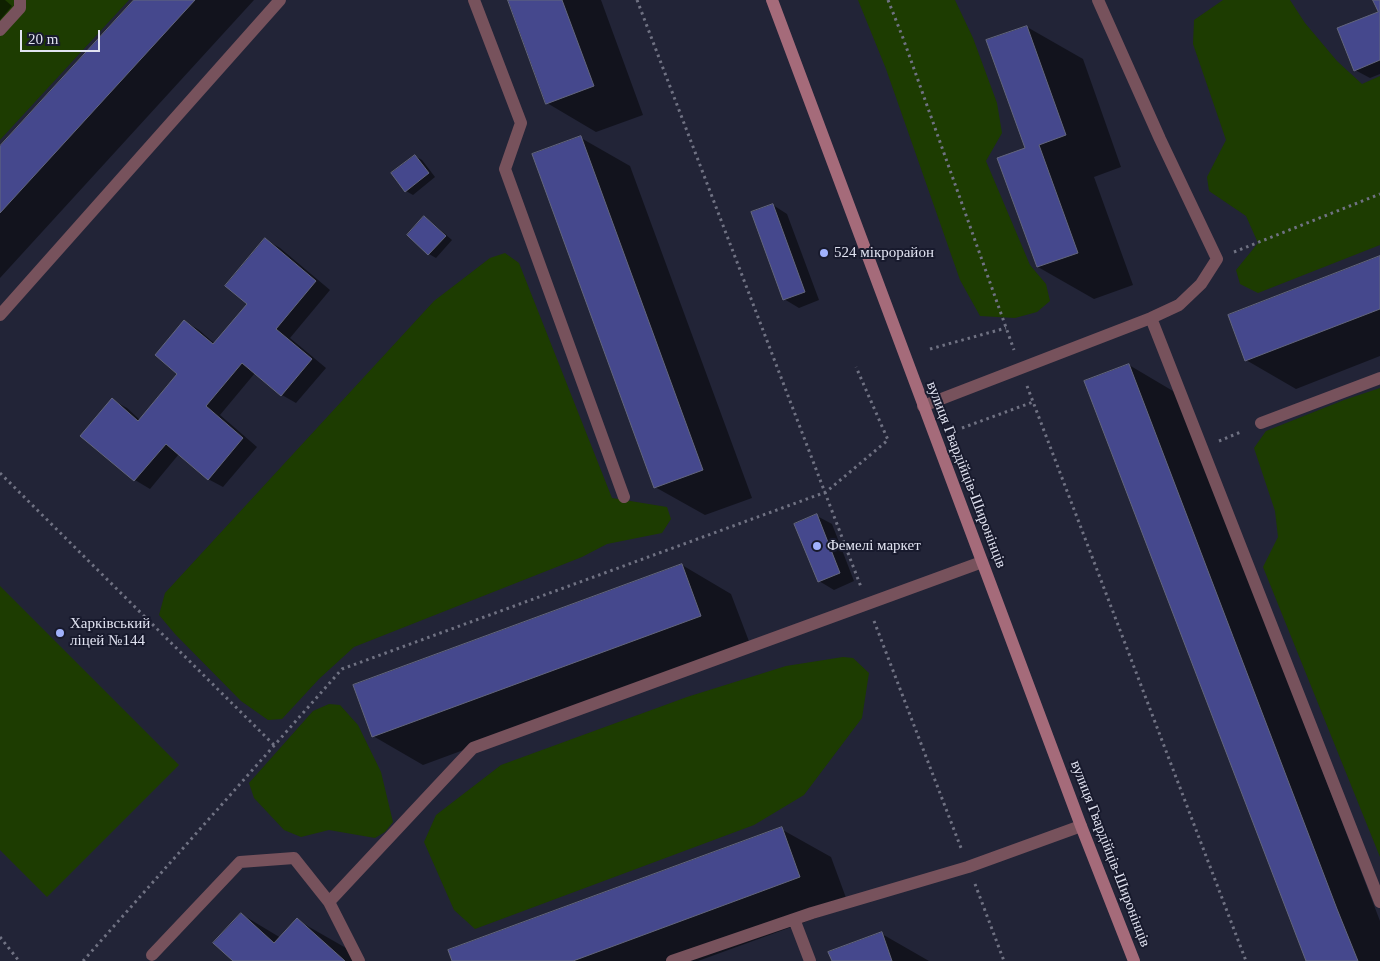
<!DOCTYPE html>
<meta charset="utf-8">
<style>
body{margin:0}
#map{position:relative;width:1380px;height:961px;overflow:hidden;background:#222437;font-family:"Times New Roman",serif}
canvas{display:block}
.scale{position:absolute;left:20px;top:30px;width:80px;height:22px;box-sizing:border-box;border:2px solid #e1e3f1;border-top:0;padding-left:6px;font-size:15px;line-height:18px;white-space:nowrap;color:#e1e3f1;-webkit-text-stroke:4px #181a2d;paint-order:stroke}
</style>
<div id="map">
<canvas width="1380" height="961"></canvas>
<div class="scale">20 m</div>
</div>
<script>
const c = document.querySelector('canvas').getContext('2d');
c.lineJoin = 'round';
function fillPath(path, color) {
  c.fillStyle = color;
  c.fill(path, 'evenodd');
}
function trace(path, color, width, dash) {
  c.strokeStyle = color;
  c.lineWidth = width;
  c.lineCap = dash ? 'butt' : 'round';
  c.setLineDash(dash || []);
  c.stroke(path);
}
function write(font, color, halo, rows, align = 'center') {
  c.font = font + ' "Times New Roman",serif';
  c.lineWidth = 4;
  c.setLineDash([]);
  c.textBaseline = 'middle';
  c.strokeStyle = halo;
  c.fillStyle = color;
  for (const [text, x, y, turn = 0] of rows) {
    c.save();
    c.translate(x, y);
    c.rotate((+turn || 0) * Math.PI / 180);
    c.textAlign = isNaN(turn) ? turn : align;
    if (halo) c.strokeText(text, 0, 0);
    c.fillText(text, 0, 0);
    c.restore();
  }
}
fillPath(new Path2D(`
 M 0,0 L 129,0 L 0,140 Z
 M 858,0 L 955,0 L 973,38 L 997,103 L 1002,133 L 986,161 L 1030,265 L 1046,284 L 1050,301 L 1037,312 L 1015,318 L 980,316 L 960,280 L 886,69 Z
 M 1223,0 L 1290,0 L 1305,23 L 1337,61 L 1362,84 L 1380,76 L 1380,245 L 1258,293 L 1240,284 L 1236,270 L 1258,243 L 1246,216 L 1209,191 L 1207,177 L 1226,140 L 1193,44 L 1194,20 Z
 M 505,253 L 519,263 L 612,498 L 667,507 L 671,519 L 662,533 L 607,544 L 582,557 L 354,647 L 319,679 L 282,719 L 268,720 L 241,701 L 175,634 L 159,615 L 165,593 L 434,301 L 490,258 Z
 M 1380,388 L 1380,857 L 1263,567 L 1278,537 L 1275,511 L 1254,448 L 1266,431 L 1344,400 Z
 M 0,586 L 179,765 L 47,897 L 0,850 Z
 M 843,657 L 853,658 L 869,673 L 862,718 L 804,795 L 754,825 L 475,929 L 454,910 L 424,842 L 436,815 L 501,765 L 687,697 L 786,666 Z
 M 329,704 L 340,705 L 358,725 L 381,772 L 393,822 L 385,832 L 375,838 L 329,830 L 301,837 L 284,830 L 254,798 L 249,783 L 313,711 Z`), '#1d3c01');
fillPath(new Path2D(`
 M 0,0 L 5,0 L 12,6 L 0,20 Z
 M 136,0 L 254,0 L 0,278 L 0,148 Z
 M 509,0 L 601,0 L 643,115 L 596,132 L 547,103 Z
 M 1374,0 L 1380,0 L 1380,74 L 1370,78 L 1355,70 L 1379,12 Z
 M 1027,27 L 1083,59 L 1121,167 L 1094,177 L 1133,285 L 1094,299 L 1038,267 L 1027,149 Z
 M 581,138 L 630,166 L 752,498 L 705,515 L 655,487 Z
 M 415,156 L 422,160 L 435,177 L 413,195 L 406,191 Z
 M 773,205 L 787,214 L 819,300 L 799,308 L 784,299 Z
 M 424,218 L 431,222 L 452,240 L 436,258 L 429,254 Z
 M 266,240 L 280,248 L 330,290 L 290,338 L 326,368 L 296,403 L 282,395 L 255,373 L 220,415 L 257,447 L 223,487 L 208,479 L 179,454 L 150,489 L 135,480 L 82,436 L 112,400 L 127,408 L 140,420 L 179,374 L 184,321 L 199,330 L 215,344 L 248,304 Z
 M 1380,258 L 1380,356 L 1296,389 L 1246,360 Z
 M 1129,365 L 1178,394 L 1380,921 L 1380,961 L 1307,961 Z
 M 817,516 L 832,524 L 854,581 L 834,590 L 819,581 Z
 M 682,565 L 731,594 L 750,644 L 423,765 L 373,736 Z
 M 781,829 L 831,857 L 849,906 L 698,961 L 453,961 Z
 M 241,914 L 281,938 L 297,920 L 353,952 L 363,961 L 235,961 Z
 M 882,934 L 929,961 L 833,961 Z`), '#0007');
const building = new Path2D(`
 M 134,0 L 195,0 L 0,213 L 0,146 Z
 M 508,0 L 562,0 L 594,86 L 546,104 Z
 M 1373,0 L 1380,0 L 1380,60 L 1354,71 L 1337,28 L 1378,12 Z
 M 1027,26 L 1066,135 L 1039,145 L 1078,253 L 1037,267 L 997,158 L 1025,148 L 986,40 Z
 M 581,136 L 703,470 L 654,488 L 532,154 Z
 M 415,155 L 429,173 L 405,192 L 391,173 Z
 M 773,204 L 805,292 L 783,300 L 751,212 Z
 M 424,216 L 446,236 L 428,255 L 407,235 Z
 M 265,238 L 316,281 L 276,329 L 312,359 L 281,396 L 242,363 L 206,406 L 243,438 L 208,480 L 166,444 L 134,481 L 80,436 L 112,398 L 138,421 L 177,374 L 155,355 L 184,320 L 213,344 L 247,304 L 225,286 Z
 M 1380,256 L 1380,309 L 1245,361 L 1228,315 Z
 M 1129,364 L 1337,909 L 1358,961 L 1306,961 L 1084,381 Z
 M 817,514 L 840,573 L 818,582 L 794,524 Z
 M 682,564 L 701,616 L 372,737 L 353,685 Z
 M 782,827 L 800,877 L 573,961 L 452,961 L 448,950 Z
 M 241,913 L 274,943 L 297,918 L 345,961 L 233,961 L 213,943 Z
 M 882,932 L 892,961 L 832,961 L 828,952 Z`);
fillPath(building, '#45488d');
trace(building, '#63667d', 1);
trace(new Path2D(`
 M 637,0 L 861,587
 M 888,0 L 903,38 L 1014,350
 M 1234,252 L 1380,194
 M 930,349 L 1006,328
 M 1027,386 L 1246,961
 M 962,428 L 1033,402
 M 1219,441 L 1243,431
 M 0,473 L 275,746
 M 874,621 L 961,848
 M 975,884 L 1004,961
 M 0,937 L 19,961
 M 83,961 L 342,669 L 826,492 L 888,440 L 856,367`), '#707283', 3, [2.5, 4]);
trace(new Path2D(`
 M 474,0 L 521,123 L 505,169 L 624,497
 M 0,30 L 20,8 L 20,0
 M 0,315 L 280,0
 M 1151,318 L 1380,902
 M 923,406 L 1151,318 L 1179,305 L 1201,284 L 1217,259 L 1160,139 L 1098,0
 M 1261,423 L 1380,378
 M 329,902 L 359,961
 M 794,919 L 810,961
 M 152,955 L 240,862 L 294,858 L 329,902 L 473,748 L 982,562
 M 672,961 L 812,913 L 968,867 L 1081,826`), '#77525c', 12);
trace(new Path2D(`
 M 772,0 L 1081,826 L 1134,961`), '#a56b7a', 12);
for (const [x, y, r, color] of [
 [824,253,5,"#a1b2fd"],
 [817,546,5,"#a1b2fd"],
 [60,633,5,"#a1b2fd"]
]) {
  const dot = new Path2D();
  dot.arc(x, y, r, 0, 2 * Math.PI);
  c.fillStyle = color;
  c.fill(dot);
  trace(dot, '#181a2d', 2);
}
write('15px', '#e1e3f1', '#181a2d', [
 ["524 мікрорайон",834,253],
 ["Фемелі маркет",827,546],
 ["Харківський",70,624],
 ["ліцей №144",70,641]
], 'left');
write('15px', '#e1e3f1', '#181a2d', [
 ["вулиця Гвардійців-Широнінців",966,475,69],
 ["вулиця Гвардійців-Широнінців",1110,854,69]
]);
</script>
